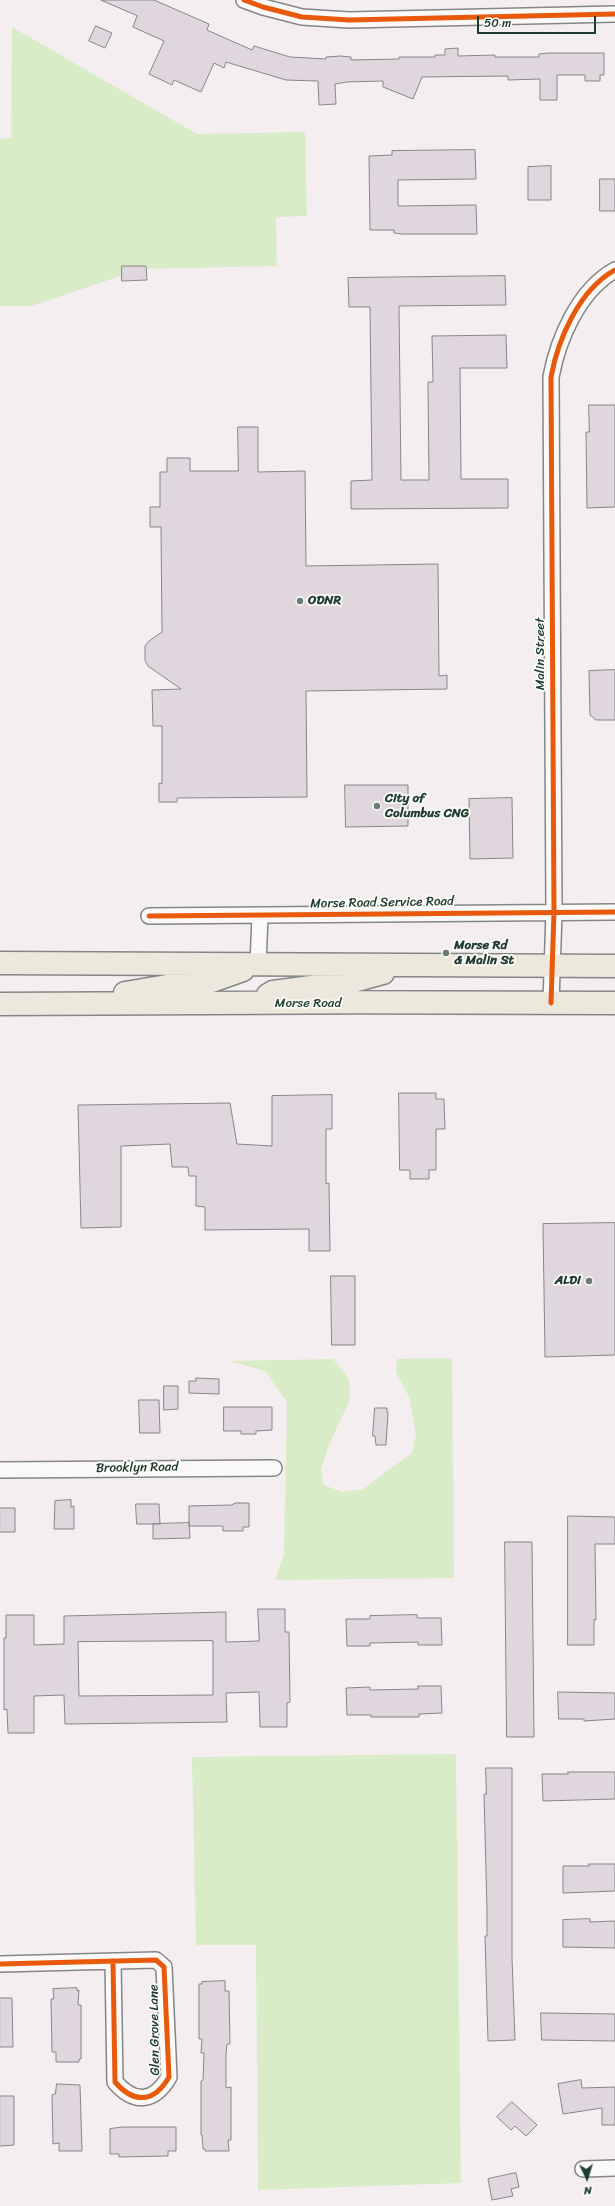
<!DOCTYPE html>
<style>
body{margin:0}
#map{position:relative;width:615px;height:2206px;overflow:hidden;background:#f4eef1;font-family:Sriracha,sans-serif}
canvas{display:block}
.north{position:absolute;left:567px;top:2158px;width:40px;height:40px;-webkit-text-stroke:3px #fdfcf7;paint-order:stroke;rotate:176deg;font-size:11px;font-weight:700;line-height:16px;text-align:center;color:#1f3d34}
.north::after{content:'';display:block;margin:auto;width:14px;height:18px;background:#1f3d34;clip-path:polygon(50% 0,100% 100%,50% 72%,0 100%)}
.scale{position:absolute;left:477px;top:16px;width:119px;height:18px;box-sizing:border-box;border:2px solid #1f3d34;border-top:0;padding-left:5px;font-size:12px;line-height:14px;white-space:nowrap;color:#1f3d34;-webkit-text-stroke:3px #fdfcf7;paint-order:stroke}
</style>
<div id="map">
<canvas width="615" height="2206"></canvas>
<div class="north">N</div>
<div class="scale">50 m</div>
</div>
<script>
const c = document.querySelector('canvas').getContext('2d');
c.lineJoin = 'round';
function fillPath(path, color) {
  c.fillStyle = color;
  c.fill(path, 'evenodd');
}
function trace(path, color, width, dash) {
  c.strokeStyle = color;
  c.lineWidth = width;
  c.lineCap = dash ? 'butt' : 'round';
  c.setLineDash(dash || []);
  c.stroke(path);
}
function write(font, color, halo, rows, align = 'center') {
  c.font = font + ' Sriracha,sans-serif';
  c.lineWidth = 3.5;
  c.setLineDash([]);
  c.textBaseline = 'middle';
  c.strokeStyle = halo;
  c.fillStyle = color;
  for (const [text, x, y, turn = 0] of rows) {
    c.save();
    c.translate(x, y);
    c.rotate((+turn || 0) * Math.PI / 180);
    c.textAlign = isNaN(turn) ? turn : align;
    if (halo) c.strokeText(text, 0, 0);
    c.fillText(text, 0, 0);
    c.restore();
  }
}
fillPath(new Path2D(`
 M 12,27 L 197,134 L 305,132 L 307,216 L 276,217 L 277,266 L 141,269 L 32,306 L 0,306 L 0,139 L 11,138 Z
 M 452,1358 L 454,1578 L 275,1580 L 284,1554 L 287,1402 L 265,1371 L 230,1361 L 333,1359 L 349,1379 L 350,1400 L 328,1447 L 321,1470 L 324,1485 L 342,1492 L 363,1489 L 412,1453 L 416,1434 L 409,1397 L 396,1372 L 397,1359 Z
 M 456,1754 L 461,2183 L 258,2190 L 256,1945 L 196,1945 L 192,1757 Z`), '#d8ecc8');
const building = new Path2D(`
 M 101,0 L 154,0 L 209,24 L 207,30 L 252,50 L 254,46 L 290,57 L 326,59 L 326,57 L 340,56 L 351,57 L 351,60 L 399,59 L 399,57 L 435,57 L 435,55 L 445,55 L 445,49 L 458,48 L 458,56 L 495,55 L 495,57 L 539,57 L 539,54 L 549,53 L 604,53 L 604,75 L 600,75 L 600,81 L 585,81 L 585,75 L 557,75 L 557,100 L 540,100 L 540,79 L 508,80 L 508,76 L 422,77 L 413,99 L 383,87 L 383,81 L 347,82 L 335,84 L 336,104 L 319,105 L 318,81 L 286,80 L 226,62 L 224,68 L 214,63 L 201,92 L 174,80 L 172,85 L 149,74 L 164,41 L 133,27 L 137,16 Z
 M 96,26 L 112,33 L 105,48 L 89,41 Z
 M 475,150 L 476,179 L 398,180 L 398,206 L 476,205 L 477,234 L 402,234 L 394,233 L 394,230 L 370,230 L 369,156 L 392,155 L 392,151 Z
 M 551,166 L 551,200 L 528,200 L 528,167 Z
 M 600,179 L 615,179 L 615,211 L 600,211 Z
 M 122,266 L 146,266 L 147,280 L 122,281 Z
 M 505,276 L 506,305 L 399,306 L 401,480 L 429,480 L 428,382 L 433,382 L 432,336 L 506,335 L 507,368 L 460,368 L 461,479 L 508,479 L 508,508 L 351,509 L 351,481 L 372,480 L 370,307 L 349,307 L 348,278 Z
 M 589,405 L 615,405 L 615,507 L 587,508 L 586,432 L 589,432 Z
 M 238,427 L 258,427 L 258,472 L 305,471 L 306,566 L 438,564 L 439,676 L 447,675 L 447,689 L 306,691 L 307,797 L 177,798 L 177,802 L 159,802 L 159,783 L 162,784 L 162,726 L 153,726 L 152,690 L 181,689 L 148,666 L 145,660 L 145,646 L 149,641 L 162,632 L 161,527 L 150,527 L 150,507 L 160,507 L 160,472 L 167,472 L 167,458 L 190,458 L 190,471 L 238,471 Z
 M 615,670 L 615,720 L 596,720 L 590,715 L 589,671 Z
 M 345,785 L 408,785 L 408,826 L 346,827 Z
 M 512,798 L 513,858 L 470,859 L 469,799 Z
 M 399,1093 L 436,1093 L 436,1099 L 444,1099 L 445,1129 L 436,1129 L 436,1170 L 429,1170 L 429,1179 L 410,1179 L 410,1170 L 400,1170 Z
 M 332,1095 L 332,1129 L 326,1129 L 326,1184 L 329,1183 L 330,1251 L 309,1251 L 309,1229 L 205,1230 L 205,1207 L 196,1206 L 196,1176 L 189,1176 L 188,1167 L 172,1167 L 170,1144 L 121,1146 L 121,1227 L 81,1228 L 78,1105 L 230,1103 L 237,1144 L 272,1146 L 272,1096 Z
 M 615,1223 L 615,1355 L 545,1357 L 543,1224 Z
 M 331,1276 L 355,1276 L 355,1345 L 332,1345 Z
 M 196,1378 L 219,1379 L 219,1394 L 189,1393 L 189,1381 L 196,1381 Z
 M 164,1386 L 178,1386 L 178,1409 L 164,1410 Z
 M 139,1400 L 159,1400 L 160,1433 L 140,1433 Z
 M 224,1407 L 272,1407 L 272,1430 L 256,1431 L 256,1434 L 241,1434 L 241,1431 L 224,1431 Z
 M 375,1408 L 387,1408 L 387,1412 L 388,1412 L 386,1445 L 376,1445 L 375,1436 L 373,1436 Z
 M 71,1500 L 71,1507 L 74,1506 L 74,1529 L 54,1529 L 55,1501 Z
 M 236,1503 L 249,1503 L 249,1527 L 243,1527 L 243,1531 L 223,1531 L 223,1526 L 189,1526 L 189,1506 L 231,1505 Z
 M 136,1504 L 159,1504 L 160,1524 L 137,1524 Z
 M 0,1508 L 15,1508 L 15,1532 L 0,1532 Z
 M 568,1516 L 615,1517 L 615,1544 L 595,1544 L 596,1620 L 594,1619 L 594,1645 L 568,1645 Z
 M 189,1523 L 190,1538 L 153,1539 L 153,1524 Z
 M 505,1542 L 532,1542 L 534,1737 L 507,1737 Z
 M 258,1609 L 285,1609 L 285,1632 L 289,1632 L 290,1702 L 287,1703 L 287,1727 L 260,1727 L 259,1692 L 226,1693 L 227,1722 L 151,1723 L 65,1724 L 64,1695 L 34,1696 L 34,1733 L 8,1733 L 7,1709 L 4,1710 L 4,1638 L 6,1638 L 6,1615 L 34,1615 L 34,1645 L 64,1644 L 64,1616 L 226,1612 L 226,1642 L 259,1641 ZM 213,1641 L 213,1695 L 79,1696 L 78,1642 Z
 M 417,1615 L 417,1618 L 441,1618 L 442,1645 L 418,1645 L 418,1642 L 370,1643 L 370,1646 L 347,1646 L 346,1619 L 370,1619 L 370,1616 Z
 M 418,1686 L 441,1686 L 442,1713 L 419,1714 L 419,1717 L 371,1717 L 371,1715 L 347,1715 L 346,1688 L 370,1687 L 370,1690 L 418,1689 Z
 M 558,1692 L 615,1693 L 615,1719 L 584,1721 L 584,1719 L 559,1719 Z
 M 486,1768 L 512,1768 L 512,1958 L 515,2040 L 488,2041 L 485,1936 L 487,1936 L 487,1910 L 484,1794 L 486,1794 Z
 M 568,1772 L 615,1772 L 615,1799 L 543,1801 L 542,1774 L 568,1774 Z
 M 589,1864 L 615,1864 L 615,1891 L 563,1893 L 563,1866 L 589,1866 Z
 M 590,1919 L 590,1922 L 615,1921 L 615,1948 L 563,1947 L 563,1920 Z
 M 225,1981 L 225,1991 L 229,1991 L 230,2044 L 227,2044 L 226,2054 L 226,2088 L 231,2087 L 231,2140 L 228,2140 L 229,2151 L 205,2151 L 205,2149 L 203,2149 L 202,2135 L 201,2135 L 201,2081 L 203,2080 L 204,2053 L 201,2053 L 202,2039 L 199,2039 L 199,1984 L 202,1984 L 202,1982 Z
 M 77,1988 L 77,1991 L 79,1990 L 78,2005 L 81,2005 L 81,2059 L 79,2059 L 79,2062 L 56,2062 L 56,2052 L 52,2052 L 51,1999 L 54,1999 L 53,1989 Z
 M 0,1998 L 12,1998 L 13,2047 L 0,2047 Z
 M 541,2013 L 615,2014 L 615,2041 L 542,2040 Z
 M 581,2080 L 582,2088 L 615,2087 L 615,2125 L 602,2125 L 602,2108 L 563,2114 L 558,2084 Z
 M 57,2084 L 80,2085 L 82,2151 L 59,2151 L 59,2143 L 53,2144 L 52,2095 L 55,2094 Z
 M 0,2096 L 14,2096 L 14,2145 L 0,2146 Z
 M 512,2102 L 537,2125 L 526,2136 L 515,2126 L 511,2130 L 497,2117 Z
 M 123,2127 L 176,2127 L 176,2151 L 168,2151 L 168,2156 L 119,2157 L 119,2154 L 110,2154 L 110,2129 Z
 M 516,2173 L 519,2187 L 511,2189 L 513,2196 L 492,2200 L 488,2179 Z`);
fillPath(building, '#e0d7de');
trace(building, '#848787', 1);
const minor = new Path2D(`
 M 244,0 L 263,7 L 302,17 L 349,20 L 615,14
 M 149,916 L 615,912
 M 258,965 L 260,916
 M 551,1003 L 554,912 L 551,377 C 558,339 579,290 615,270
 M 0,1470 L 274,1468
 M 0,1964 L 156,1960 L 164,1967 L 169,2077 C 154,2103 134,2104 115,2082 L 113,1961
 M 583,2169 L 615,2168`);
const primary = new Path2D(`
 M 0,963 L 615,966
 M 125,993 L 167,986 L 212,981 L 243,970
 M 268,995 L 273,992 L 350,982 L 383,973
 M 0,1004 C 205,1002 410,1002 615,1003`);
trace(minor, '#848787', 18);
trace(primary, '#848787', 25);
trace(minor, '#faf9f8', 15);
trace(primary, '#ece8dc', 22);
trace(new Path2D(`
 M 244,0 L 263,7 L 302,17 L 349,20 L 615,14
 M 149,916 L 615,912
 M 551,1003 L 554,912 L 551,377 C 558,339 579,290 615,270
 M 0,1964 L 156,1960 L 164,1967 L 169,2077 C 154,2103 134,2104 115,2082 L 113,1961`), '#e8590c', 5);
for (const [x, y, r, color] of [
 [300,601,4,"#6a7b76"],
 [377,806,4,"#6a7b76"],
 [446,953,4,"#6a7b76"],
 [589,1281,4,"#6a7b76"]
]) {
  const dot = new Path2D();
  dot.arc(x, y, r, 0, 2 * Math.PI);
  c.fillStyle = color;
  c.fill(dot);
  trace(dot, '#fdfcf7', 1.5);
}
write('bold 13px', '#1f3d34', '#fdfcf7', [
 ["ODNR",308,601],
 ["City of",385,799],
 ["Columbus CNG",385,814],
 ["Morse Rd",454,946],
 ["& Malin St",454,961],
 ["ALDI",581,1281,"right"]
], 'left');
write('13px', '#1f3d34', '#fdfcf7', [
 ["Malin Street",541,654,-90],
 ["Morse Road Service Road",382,903,-1],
 ["Morse Road",308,1004],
 ["Brooklyn Road",137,1468,-1],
 ["Glen Grove Lane",155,2030,-91]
]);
</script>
